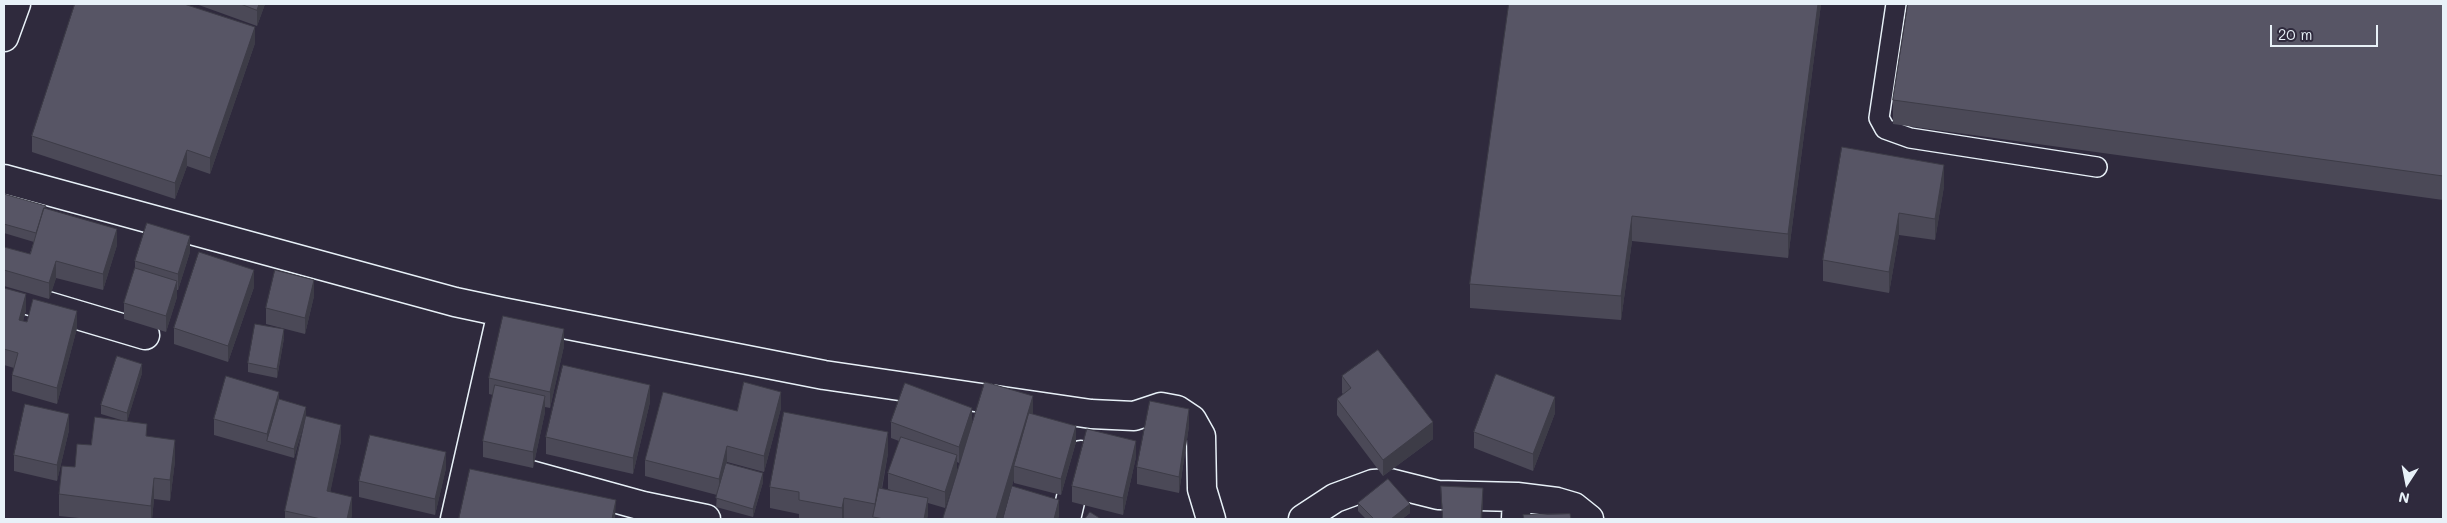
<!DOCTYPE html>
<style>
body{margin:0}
#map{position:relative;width:2447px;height:523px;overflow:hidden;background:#2f2a3d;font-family:Mali,sans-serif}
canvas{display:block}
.frame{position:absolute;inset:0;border:5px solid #e8f1f8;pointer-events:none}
.north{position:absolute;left:2382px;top:458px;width:50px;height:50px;-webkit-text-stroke:4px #2f2a3d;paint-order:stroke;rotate:191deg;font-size:14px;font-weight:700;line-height:20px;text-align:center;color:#e8f1f8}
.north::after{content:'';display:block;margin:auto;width:18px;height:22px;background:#e8f1f8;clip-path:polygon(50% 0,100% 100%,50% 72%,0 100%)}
.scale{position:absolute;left:2270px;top:25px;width:108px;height:22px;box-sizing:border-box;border:2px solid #e8f1f8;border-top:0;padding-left:6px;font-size:15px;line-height:18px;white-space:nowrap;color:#e8f1f8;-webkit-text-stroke:4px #2f2a3d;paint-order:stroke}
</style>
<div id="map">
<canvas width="2447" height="523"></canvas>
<div class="frame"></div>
<div class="north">N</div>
<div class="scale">20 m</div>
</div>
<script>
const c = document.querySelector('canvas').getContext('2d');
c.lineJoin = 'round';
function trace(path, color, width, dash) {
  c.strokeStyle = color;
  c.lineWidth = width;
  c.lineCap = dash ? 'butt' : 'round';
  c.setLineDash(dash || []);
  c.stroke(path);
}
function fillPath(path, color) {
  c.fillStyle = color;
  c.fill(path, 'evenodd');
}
const service = new Path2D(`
 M 1896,4 L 1879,118 L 1885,129 L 1910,138 L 2097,167`);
const minor = new Path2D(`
 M 4,179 L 455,302 L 502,312 L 824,375 L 1091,414 L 1134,416 L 1161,407 L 1177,410 L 1192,420 L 1201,436 L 1202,489 L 1211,519
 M 4,293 L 145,335
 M 469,458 L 643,506 L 706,519
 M 455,519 L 502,312
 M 1066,519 L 1081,455
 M 1303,519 L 1335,498 L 1373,484 L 1390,483 L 1438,495 L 1517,497 L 1557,502 L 1574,507 L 1589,519
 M 1516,519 L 1517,497`);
const secondary = new Path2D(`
 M 4,37 L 16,4`);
trace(service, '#e8f1f8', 22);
trace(minor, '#e8f1f8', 31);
trace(secondary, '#e8f1f8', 31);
trace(service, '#2f2a3d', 19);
trace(minor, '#2f2a3d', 28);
trace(secondary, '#2f2a3d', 28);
fillPath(new Path2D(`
 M 196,4 L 265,4 L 257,26 Z
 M 1509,4 L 1821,4 L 1788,258 L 1632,241 L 1621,320 L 1470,308 L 1470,284 Z
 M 2443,4 L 2443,200 L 1893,124 L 1893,100 Z
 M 255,43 L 210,174 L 187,166 L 175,199 L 32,152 L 32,136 Z
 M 1944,186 L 1935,240 L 1899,235 L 1889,293 L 1823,281 L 1823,260 Z
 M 4,194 L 46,208 L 117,245 L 103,290 L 56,278 L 49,299 L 4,286 L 4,247 L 30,254 L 34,242 L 4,233 Z
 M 190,252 L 178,290 L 177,290 L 177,297 L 166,332 L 124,319 L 124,303 L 135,269 L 135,261 Z
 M 254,287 L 228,362 L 174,344 L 174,328 Z
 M 4,288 L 26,310 L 23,321 L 77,328 L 57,404 L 12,391 L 12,375 L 14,368 L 4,365 Z
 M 314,296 L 305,334 L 266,324 L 266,308 Z
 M 284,338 L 277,378 L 248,372 L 248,363 Z
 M 564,346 L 550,408 L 545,407 L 545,412 L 533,468 L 483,457 L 483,441 L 493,395 L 489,394 L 489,378 Z
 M 142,373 L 127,421 L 147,436 L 175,461 L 170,501 L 154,499 L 152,519 L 89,519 L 59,516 L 59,494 L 75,467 L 91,445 L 121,420 L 101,414 L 101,405 Z
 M 1342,376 L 1433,439 L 1383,476 L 1337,415 L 1337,399 L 1343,394 L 1342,393 Z
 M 279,399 L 306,416 L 341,441 L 330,492 L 352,514 L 351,519 L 285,519 L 285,511 L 306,417 L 294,458 L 214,435 L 214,419 Z
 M 650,402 L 633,474 L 546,454 L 546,437 Z
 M 781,408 L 764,472 L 727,462 L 727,463 L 763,482 L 753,517 L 716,507 L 717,495 L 645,476 L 645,460 L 737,411 Z
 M 1555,413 L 1533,471 L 1474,448 L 1474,432 Z
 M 1033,414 L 1076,442 L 1061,495 L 1014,483 L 1014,479 L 1002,519 L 943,519 L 969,431 L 959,463 L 957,462 L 957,471 L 945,508 L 928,503 L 928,514 L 927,519 L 799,519 L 799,514 L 770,508 L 770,487 L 888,453 L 882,489 L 893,491 L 888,489 L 888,473 L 899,441 L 891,438 L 891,422 L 972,423 Z
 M 1189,426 L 1179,493 L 1137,484 L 1137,467 Z
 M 69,430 L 57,481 L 14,471 L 14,455 Z
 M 1136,457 L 1123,515 L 1072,502 L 1072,486 Z
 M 446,468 L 435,515 L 359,497 L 359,481 Z
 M 1358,503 L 1410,513 L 1402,519 L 1366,519 L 1358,511 Z`), '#4b4957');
fillPath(new Path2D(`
 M 259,4 L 265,4 L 257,26 L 257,10 Z
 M 1818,4 L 1821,4 L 1788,258 L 1788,234 Z
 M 255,27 L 255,43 L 210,174 L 210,158 Z
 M 187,150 L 187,166 L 175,199 L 175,183 Z
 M 1944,165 L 1944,186 L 1935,240 L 1935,219 Z
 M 1899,213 L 1899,235 L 1889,293 L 1889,272 Z
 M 1632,216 L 1632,241 L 1621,320 L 1621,296 Z
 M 117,229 L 117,245 L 103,290 L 103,274 Z
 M 190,236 L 190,252 L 178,290 L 178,274 Z
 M 56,261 L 56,278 L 49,299 L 49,283 Z
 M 254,270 L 254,287 L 228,362 L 228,346 Z
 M 314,280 L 314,296 L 305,334 L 305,318 Z
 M 177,281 L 177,297 L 166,332 L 166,316 Z
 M 26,294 L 26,310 L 19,336 L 19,320 Z
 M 77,311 L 77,328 L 57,404 L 57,388 Z
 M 284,329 L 284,338 L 277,378 L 277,369 Z
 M 564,329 L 564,346 L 550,408 L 550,392 Z
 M 142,364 L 142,373 L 127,422 L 127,413 Z
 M 650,385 L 650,402 L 633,474 L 633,458 Z
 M 279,392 L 279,408 L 267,441 L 267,434 Z
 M 781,392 L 781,408 L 764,472 L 764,456 Z
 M 545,396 L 545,412 L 533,468 L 533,452 Z
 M 1033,396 L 1033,418 L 1014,466 L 1014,479 L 1002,519 L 996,519 Z
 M 1555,397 L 1555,413 L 1533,471 L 1533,454 Z
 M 306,407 L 306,415 L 294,458 L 294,449 Z
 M 972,408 L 972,424 L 959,463 L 959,447 Z
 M 1189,409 L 1189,426 L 1179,493 L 1179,477 Z
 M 69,414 L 69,430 L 57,481 L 57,465 Z
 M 1433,422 L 1433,439 L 1383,476 L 1383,460 Z
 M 341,425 L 341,441 L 327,508 L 327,491 Z
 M 1076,426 L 1076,442 L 1061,495 L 1061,479 Z
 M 888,432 L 888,453 L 876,518 L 875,518 L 875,504 Z
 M 175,440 L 175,461 L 170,501 L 170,480 Z
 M 1136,441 L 1136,457 L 1123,515 L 1123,498 Z
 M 727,446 L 727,462 L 719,496 L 719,479 Z
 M 446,452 L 446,468 L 435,515 L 435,499 Z
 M 957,455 L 957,471 L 945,508 L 945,492 Z
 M 763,473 L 763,482 L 753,517 L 753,509 Z
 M 154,478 L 154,499 L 152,519 L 151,519 L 151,506 Z
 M 1483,488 L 1483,504 L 1482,519 L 1481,519 Z
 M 352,497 L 352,514 L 351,519 L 347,519 Z
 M 844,498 L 844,519 L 842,519 L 842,508 Z
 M 928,498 L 928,514 L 927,519 L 924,519 Z
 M 616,500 L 615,519 L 612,519 Z
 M 1059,500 L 1059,517 L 1058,519 L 1054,519 Z
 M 1410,504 L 1410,513 L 1402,519 L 1391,519 Z`), '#3d3c47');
const building = new Path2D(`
 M 75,4 L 184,4 L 255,27 L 210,158 L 187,150 L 175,183 L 32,136 Z
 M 241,4 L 259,4 L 257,10 Z
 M 1509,4 L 1818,4 L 1788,234 L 1632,216 L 1621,296 L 1470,284 Z
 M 1908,4 L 2443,4 L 2443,176 L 1893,100 Z
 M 1842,147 L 1944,165 L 1935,219 L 1899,213 L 1889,272 L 1823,260 Z
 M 4,194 L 46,206 L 45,208 L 44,208 L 36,233 L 4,224 Z
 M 44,208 L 117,229 L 103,274 L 56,261 L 49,283 L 4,270 L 4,247 L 30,254 Z
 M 147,223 L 190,236 L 178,274 L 135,261 Z
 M 199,252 L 254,270 L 228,346 L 174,328 Z
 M 135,268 L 177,281 L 166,316 L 124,303 Z
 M 275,270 L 314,280 L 305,318 L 266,308 Z
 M 4,288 L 26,294 L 19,320 L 27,322 L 33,299 L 77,311 L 57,388 L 12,375 L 18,353 L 4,349 Z
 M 503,316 L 564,329 L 550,392 L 489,378 Z
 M 255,324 L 284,329 L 277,369 L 248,363 Z
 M 1378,350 L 1433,422 L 1383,460 L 1337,399 L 1351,388 L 1342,376 Z
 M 117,356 L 142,364 L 127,413 L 101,405 Z
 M 563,365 L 650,385 L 633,458 L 546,437 Z
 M 1496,374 L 1555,397 L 1533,454 L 1474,432 Z
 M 226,376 L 279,392 L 267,434 L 214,419 Z
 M 744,382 L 781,392 L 764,456 L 727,446 L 719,479 L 645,460 L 663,392 L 737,411 Z
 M 985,382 L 1033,396 L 996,519 L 943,519 Z
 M 905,383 L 972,408 L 959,447 L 891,422 Z
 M 495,385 L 545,396 L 533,452 L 483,441 Z
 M 279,399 L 306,407 L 294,449 L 267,441 Z
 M 1150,401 L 1189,409 L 1179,477 L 1137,467 Z
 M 25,404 L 69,414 L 57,465 L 14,455 Z
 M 784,412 L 888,432 L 875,504 L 844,498 L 842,508 L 799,500 L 799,492 L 770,487 Z
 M 1029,413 L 1076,426 L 1061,479 L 1014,466 Z
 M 306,416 L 341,425 L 327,491 L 352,497 L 347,519 L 321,519 L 285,511 Z
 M 95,417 L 147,424 L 146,436 L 175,440 L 170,480 L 154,478 L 151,506 L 59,494 L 62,466 L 75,467 L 77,444 L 91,445 Z
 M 1087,429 L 1136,441 L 1123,498 L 1072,486 Z
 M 370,435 L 446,452 L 435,499 L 359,481 Z
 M 901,437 L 957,455 L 945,492 L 888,473 Z
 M 726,463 L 763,473 L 753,509 L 716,498 Z
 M 470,469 L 616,500 L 612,519 L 459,519 Z
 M 1388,479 L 1410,504 L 1391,519 L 1374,519 L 1358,503 Z
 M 1012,486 L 1059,500 L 1054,519 L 1003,519 Z
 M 1441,486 L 1483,488 L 1481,519 L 1443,519 Z
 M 879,488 L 928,498 L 924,519 L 884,519 L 873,517 Z
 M 1090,512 L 1101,519 L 1085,519 Z
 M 1570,514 L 1571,519 L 1524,519 L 1523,515 Z`);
fillPath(building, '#575565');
trace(building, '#3d3c47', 1);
</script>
